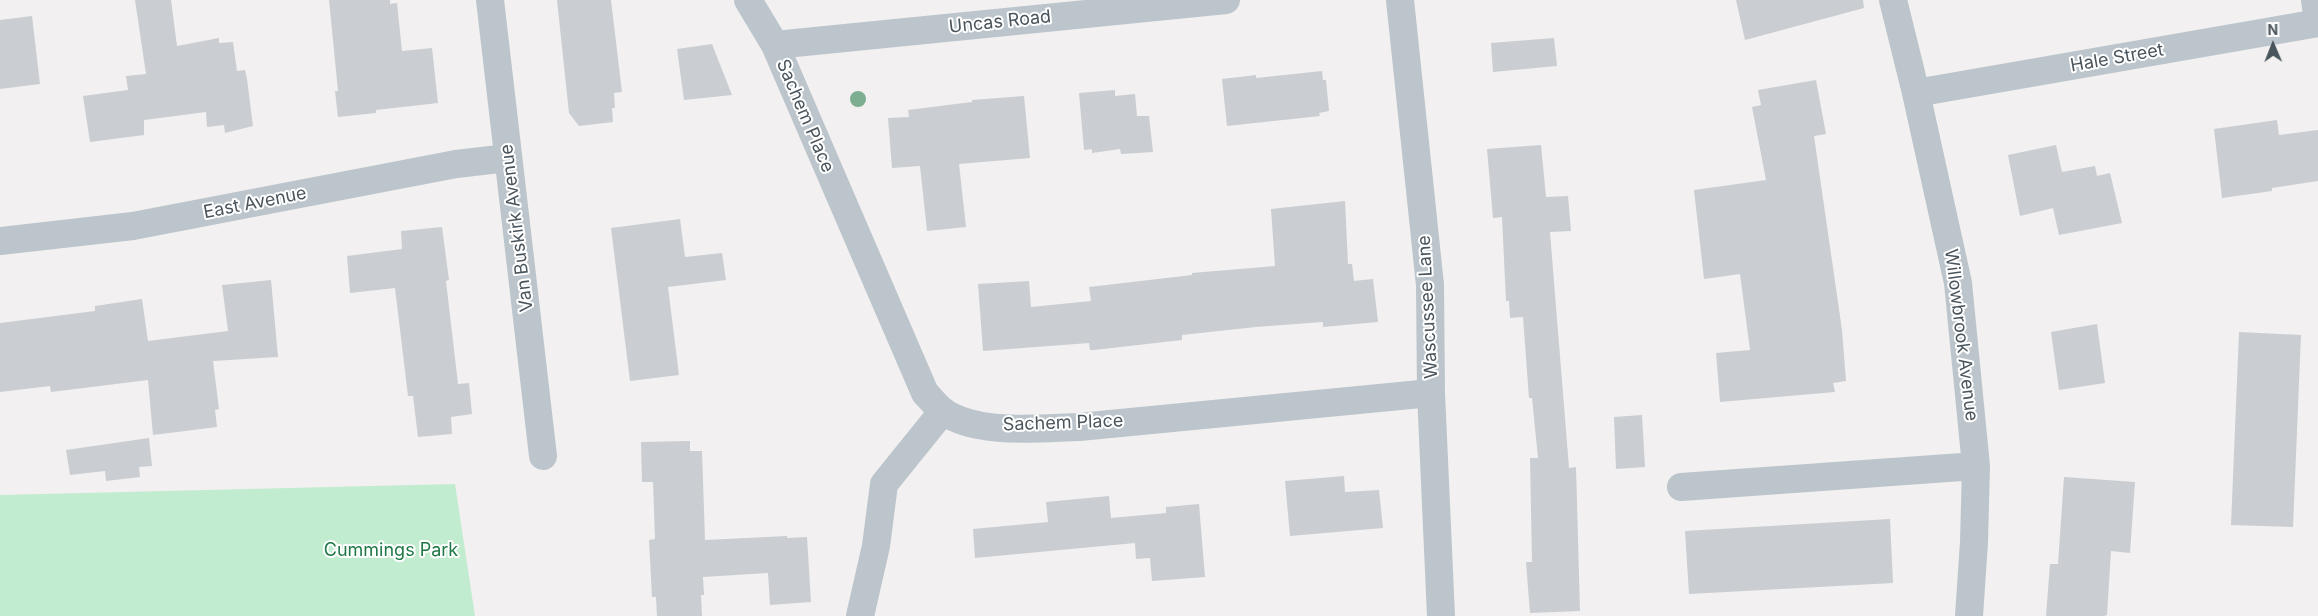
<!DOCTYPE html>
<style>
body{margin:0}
#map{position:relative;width:2318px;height:616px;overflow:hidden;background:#f2f0f0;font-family:Inter,sans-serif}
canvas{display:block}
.north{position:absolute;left:2248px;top:20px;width:50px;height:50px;-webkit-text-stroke:4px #fff;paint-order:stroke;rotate:359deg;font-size:14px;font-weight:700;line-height:20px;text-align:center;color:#49545c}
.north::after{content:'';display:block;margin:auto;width:18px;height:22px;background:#49545c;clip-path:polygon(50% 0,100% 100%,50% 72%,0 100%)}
</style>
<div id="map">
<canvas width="2318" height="616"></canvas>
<div class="north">N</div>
</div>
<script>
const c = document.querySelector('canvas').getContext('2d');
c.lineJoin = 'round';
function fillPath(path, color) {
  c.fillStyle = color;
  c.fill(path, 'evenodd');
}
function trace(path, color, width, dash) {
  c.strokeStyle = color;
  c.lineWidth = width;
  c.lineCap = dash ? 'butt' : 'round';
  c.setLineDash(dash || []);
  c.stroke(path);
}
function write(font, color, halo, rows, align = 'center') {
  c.font = font + ' Inter,sans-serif';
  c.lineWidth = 4;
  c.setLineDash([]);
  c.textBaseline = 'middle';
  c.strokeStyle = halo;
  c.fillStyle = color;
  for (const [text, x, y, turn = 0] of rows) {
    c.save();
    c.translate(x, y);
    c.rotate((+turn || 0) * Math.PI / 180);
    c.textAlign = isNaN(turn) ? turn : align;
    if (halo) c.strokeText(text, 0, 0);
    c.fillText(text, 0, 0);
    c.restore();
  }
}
fillPath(new Path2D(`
 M 455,484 L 475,616 L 0,616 L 0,495 Z`), '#c2eccf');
fillPath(new Path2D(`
 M 135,0 L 171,0 L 177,46 L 219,38 L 219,43 L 233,42 L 237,71 L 245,70 L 247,79 L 253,126 L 225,133 L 224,125 L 207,127 L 206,112 L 144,120 L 144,135 L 90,142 L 83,96 L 128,90 L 126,76 L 146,74 Z
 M 329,0 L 390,0 L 390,4 L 397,3 L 402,51 L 432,48 L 438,103 L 376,110 L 376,113 L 338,117 L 335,91 L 338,91 Z
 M 557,0 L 611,0 L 622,92 L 614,93 L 615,108 L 612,108 L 613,122 L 579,126 L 569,113 Z
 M 1736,0 L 1863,0 L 1864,8 L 1745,40 Z
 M 32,16 L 40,84 L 0,89 L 0,20 Z
 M 1554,38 L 1557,66 L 1493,72 L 1491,43 Z
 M 712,44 L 732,95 L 684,100 L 677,49 Z
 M 1322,71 L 1323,80 L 1326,80 L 1329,111 L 1319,113 L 1320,116 L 1227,126 L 1222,79 L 1256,75 L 1256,78 Z
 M 1816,80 L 1826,134 L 1814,136 L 1842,330 L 1846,381 L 1833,383 L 1835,392 L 1720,402 L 1716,353 L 1750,350 L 1740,274 L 1704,279 L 1694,190 L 1766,180 L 1752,107 L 1761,105 L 1758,90 Z
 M 1115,90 L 1115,96 L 1135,94 L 1137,116 L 1149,116 L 1153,152 L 1121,154 L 1120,149 L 1092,153 L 1092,149 L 1084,150 L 1079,93 Z
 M 1024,96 L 1030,158 L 959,164 L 966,227 L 927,231 L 920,166 L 892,168 L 888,118 L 909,117 L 908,110 L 972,102 L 972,100 Z
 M 2277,120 L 2279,135 L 2318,130 L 2318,181 L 2272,188 L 2272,191 L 2222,198 L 2214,129 Z
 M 1541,145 L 1546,197 L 1568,196 L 1571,231 L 1550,232 L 1569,468 L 1576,467 L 1580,611 L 1530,613 L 1526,562 L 1532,562 L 1530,458 L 1538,458 L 1532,398 L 1529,398 L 1523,317 L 1510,318 L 1509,301 L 1506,301 L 1502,217 L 1493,218 L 1487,149 Z
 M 2056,145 L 2062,172 L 2095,166 L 2097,176 L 2110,173 L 2122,223 L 2059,235 L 2053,208 L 2020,216 L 2008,155 Z
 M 1345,201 L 1348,264 L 1352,264 L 1354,281 L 1373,279 L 1378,322 L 1323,327 L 1323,322 L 1256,327 L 1182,335 L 1182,340 L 1094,350 L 1090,350 L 1089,343 L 983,351 L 978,284 L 1029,281 L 1031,307 L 1091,301 L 1089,287 L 1192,275 L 1192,273 L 1275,266 L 1271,209 Z
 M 680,219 L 685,257 L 722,253 L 726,280 L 668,287 L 679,375 L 630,381 L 611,228 Z
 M 442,227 L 449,280 L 446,281 L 458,384 L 469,383 L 472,414 L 451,417 L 452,434 L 418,437 L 413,396 L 408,396 L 395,288 L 350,293 L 347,256 L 402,249 L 401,231 Z
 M 271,280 L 278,357 L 213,361 L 219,409 L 215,410 L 217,427 L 153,435 L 148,380 L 51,392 L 50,386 L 0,392 L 0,323 L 95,311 L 95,306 L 142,299 L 148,341 L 228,331 L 222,285 Z
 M 2097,324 L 2105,383 L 2059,390 L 2051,332 Z
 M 2239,332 L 2301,335 L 2293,527 L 2231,525 Z
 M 1642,415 L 1645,467 L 1616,469 L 1614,417 Z
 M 149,438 L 152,466 L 139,467 L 140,477 L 106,481 L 105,471 L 70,475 L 66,450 Z
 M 690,441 L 690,451 L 702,451 L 705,540 L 787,536 L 787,538 L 807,537 L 811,602 L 770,605 L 768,573 L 703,577 L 704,595 L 701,595 L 702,616 L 657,616 L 656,597 L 652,597 L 649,540 L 655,539 L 653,482 L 642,482 L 641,442 Z
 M 1344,476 L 1345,492 L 1379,490 L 1383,528 L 1290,536 L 1285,481 Z
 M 2064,477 L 2135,482 L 2130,553 L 2111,551 L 2107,615 L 2104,616 L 2046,616 L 2050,564 L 2058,564 Z
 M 1109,496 L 1111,518 L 1166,513 L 1166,507 L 1199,504 L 1205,577 L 1152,581 L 1150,558 L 1136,559 L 1135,543 L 975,558 L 973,529 L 1048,522 L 1046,502 Z
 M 1890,519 L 1893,583 L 1689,594 L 1685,531 Z`), '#cacdd2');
trace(new Path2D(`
 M 490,0 L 543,456
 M 748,0 L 775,45 L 925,393 C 931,399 937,407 944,412 C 978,435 1039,428 1079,427 L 1431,393
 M 1400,0 L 1430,285 L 1431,393 L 1441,616
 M 1893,0 L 1916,93 L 1958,283 L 1976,466 L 1974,542 L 1969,616
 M 2315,0 L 2318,23
 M 775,45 L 1226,0
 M 1916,93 L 2318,23
 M 0,241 L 133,226 L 456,164 L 508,158
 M 1681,487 L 1976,466
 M 860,616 L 876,546 L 884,484 L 943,411`), '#bcc5cb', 28);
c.fillStyle = '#7eae92';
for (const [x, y] of [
 [858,99]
]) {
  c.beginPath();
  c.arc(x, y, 8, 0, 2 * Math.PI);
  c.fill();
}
write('18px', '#49545c', '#fff', [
 ["Uncas Road",1000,22,-6],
 ["Hale Street",2117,58,-10],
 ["Sachem Place",805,116,67],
 ["East Avenue",255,203,-11],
 ["Van Buskirk Avenue",517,228,-97],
 ["Wascussee Lane",1428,307,-93],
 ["Willowbrook Avenue",1961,335,83],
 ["Sachem Place",1063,423,-2]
]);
write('18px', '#1f7846', '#fff', [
 ["Cummings Park",391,551]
]);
</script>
